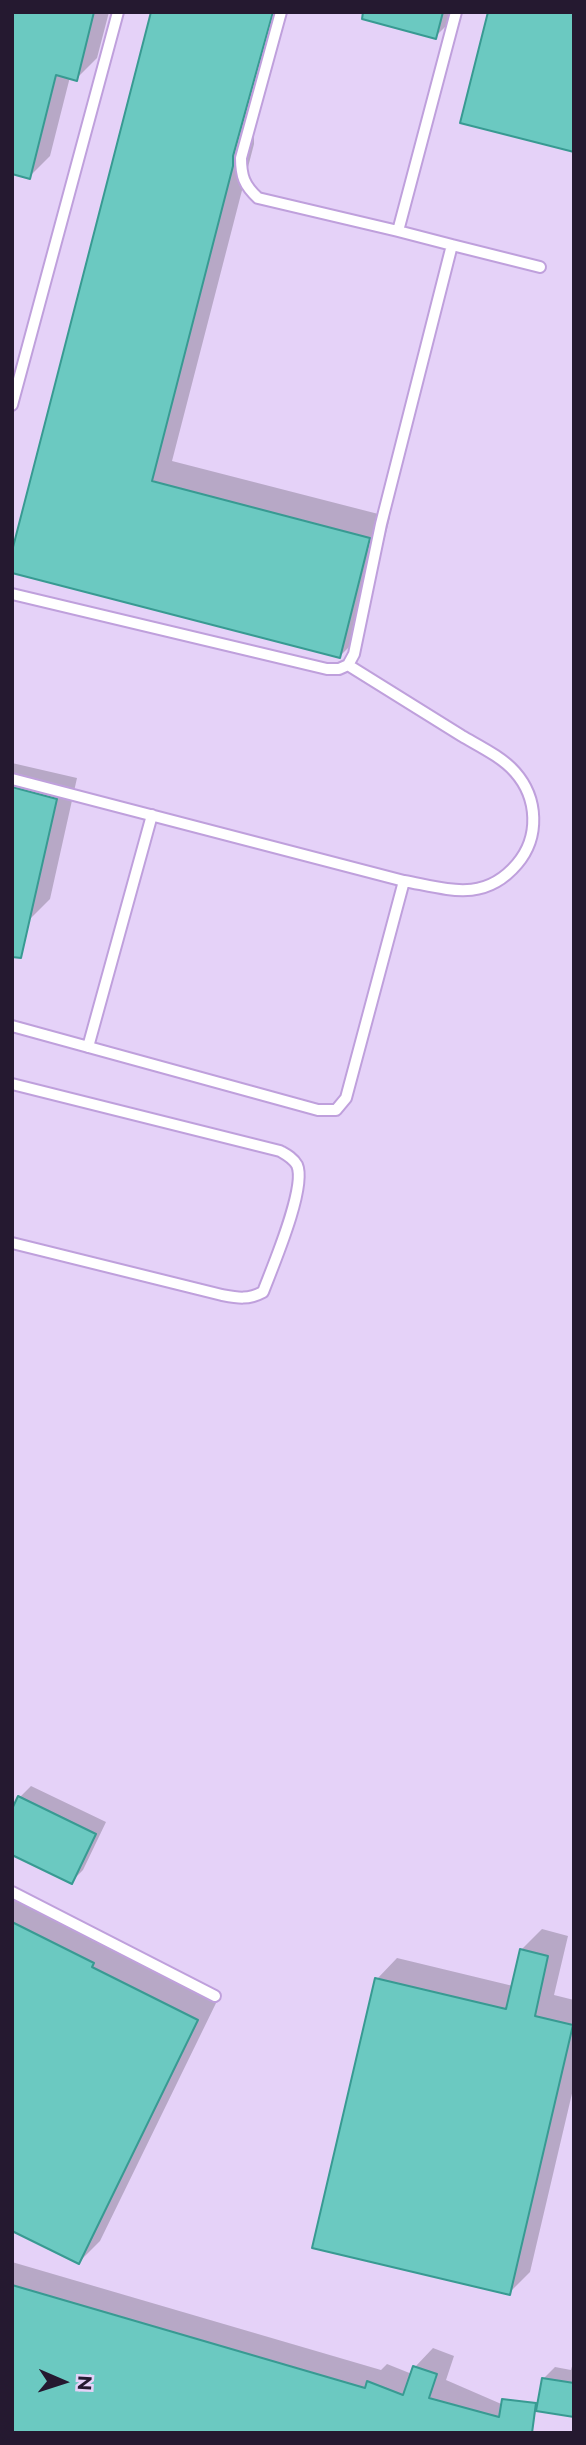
<!DOCTYPE html>
<style>
body{margin:0}
#map{position:relative;width:586px;height:2445px;overflow:hidden;background:#e5d2f8;font-family:Montserrat,sans-serif}
canvas{display:block}
.frame{position:absolute;inset:0;border:14px solid #251930;pointer-events:none}
.north{position:absolute;left:28px;top:2347px;width:70px;height:70px;-webkit-text-stroke:5px #e5d2f8;paint-order:stroke;rotate:93deg;font-size:19px;font-weight:700;line-height:28px;text-align:center;color:#251930}
.north::after{content:'';display:block;margin:auto;width:24px;height:32px;background:#251930;clip-path:polygon(50% 0,100% 100%,50% 72%,0 100%)}
</style>
<div id="map">
<canvas width="586" height="2445"></canvas>
<div class="frame"></div>
<div class="north">N</div>
</div>
<script>
const c = document.querySelector('canvas').getContext('2d');
c.lineJoin = 'round';
function fillPath(path, color) {
  c.fillStyle = color;
  c.fill(path, 'evenodd');
}
function trace(path, color, width, dash) {
  c.strokeStyle = color;
  c.lineWidth = width;
  c.lineCap = dash ? 'butt' : 'round';
  c.setLineDash(dash || []);
  c.stroke(path);
}
fillPath(new Path2D(`
 M 12,12 L 109,12 L 97,58 L 76,79 L 70,77 L 50,156 L 29,177 Z
 M 153,12 L 287,12 L 254,134 L 254,144 L 172,461 L 390,517 L 361,635 L 340,656 L 12,571 Z
 M 374,12 L 457,12 L 456,16 L 435,37 Z
 M 12,763 L 77,778 L 50,899 L 29,920 L 12,916 Z
 M 31,1786 L 106,1822 L 83,1870 L 71,1882 L 20,1797 Z
 M 12,1892 L 218,1999 L 100,2241 L 79,2262 L 12,2229 Z
 M 542,1929 L 568,1936 L 554,1995 L 574,2000 L 574,2085 L 530,2272 L 509,2293 L 377,1979 L 397,1958 L 513,1986 L 521,1950 Z
 M 12,2262 L 381,2370 L 387,2364 L 412,2374 L 415,2367 L 433,2348 L 454,2356 L 446,2380 L 529,2416 L 522,2433 L 12,2433 Z
 M 574,2359 L 574,2416 L 543,2379 L 555,2367 L 571,2370 Z`), '#0003');
const building = new Path2D(`
 M 12,12 L 94,12 L 77,81 L 56,75 L 30,179 L 12,174 Z
 M 151,12 L 273,12 L 233,156 L 233,166 L 152,481 L 370,538 L 340,658 L 12,573 L 12,551 Z
 M 363,12 L 443,12 L 436,39 L 362,19 Z
 M 488,12 L 574,12 L 574,152 L 460,123 Z
 M 12,787 L 57,799 L 21,958 L 12,957 Z
 M 18,1796 L 96,1834 L 72,1884 L 12,1855 L 12,1809 Z
 M 12,1922 L 94,1963 L 92,1967 L 198,2020 L 79,2264 L 12,2231 Z
 M 520,1949 L 548,1956 L 535,2016 L 573,2025 L 510,2295 L 312,2248 L 375,1978 L 506,2009 Z
 M 12,2285 L 365,2388 L 367,2381 L 403,2395 L 413,2366 L 437,2374 L 429,2398 L 499,2417 L 502,2399 L 536,2403 L 532,2433 L 12,2433 Z
 M 542,2378 L 574,2383 L 574,2417 L 536,2411 Z`);
fillPath(building, '#6bc9c1');
trace(building, '#389a92', 2);
const lane = new Path2D(`
 M 281,12 L 241,158 C 241,176 244,185 258,198 L 398,231 L 456,12
 M 452,245 L 540,267
 M 12,405 L 118,12
 M 12,594 L 327,669 L 339,669 L 348,665 L 354,654 L 381,524 L 452,245 L 398,231
 M 12,779 L 404,881 C 448,889 484,903 517,864 C 540,837 538,798 515,772 C 502,757 479,746 462,736 C 424,712 386,689 348,665
 M 12,1026 L 318,1110 L 336,1110 L 346,1098 L 404,881
 M 88,1047 L 152,815
 M 12,1084 L 280,1151 C 287,1155 293,1158 297,1165 C 307,1187 272,1268 263,1292 C 248,1300 238,1298 222,1295 L 12,1243
 M 12,1892 L 215,1996`);
trace(lane, '#bfa0dc', 14);
trace(lane, '#fff', 10);
</script>
